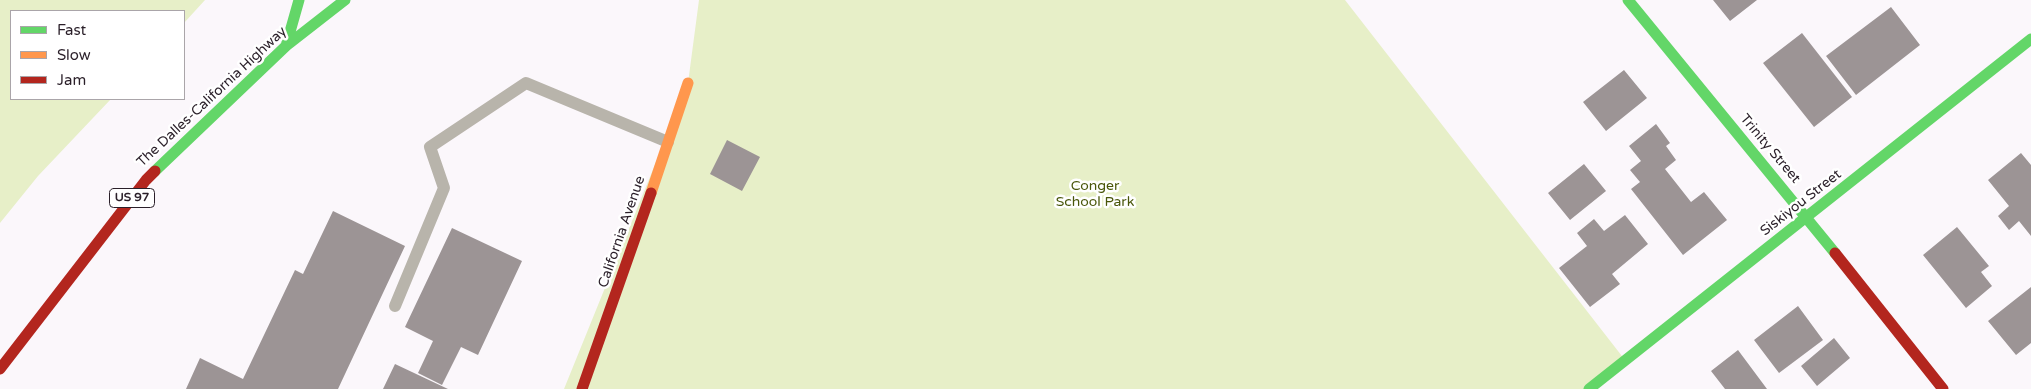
<!DOCTYPE html>
<style>
body{margin:0}
#map{position:relative;width:2031px;height:389px;overflow:hidden;background:#fbf7fb;font-family:"Varela Round",sans-serif}
canvas{display:block}
.legend{position:absolute;left:10px;top:10px;width:175px;height:90px;box-sizing:border-box;background:#fff;border:1px solid #aaa5a9;margin:0;padding:6px 9px;list-style:none;font-size:15px;color:#2a1f29}
.legend li{display:flex;align-items:center;gap:10px;height:25px}
.legend b{width:25px;border:1px solid #aaa5a9}
</style>
<div id="map">
<canvas width="2031" height="389"></canvas>
<ul class="legend">
<li><b style="height:6px;background:#63d668"></b>Fast</li>
<li><b style="height:6px;background:#ff974d"></b>Slow</li>
<li><b style="height:6px;background:#b3261e"></b>Jam</li>
</ul>
</div>
<script>
const c = document.querySelector('canvas').getContext('2d');
c.lineJoin = 'round';
function fillPath(path, color) {
  c.fillStyle = color;
  c.fill(path, 'evenodd');
}
function trace(path, color, width, dash) {
  c.strokeStyle = color;
  c.lineWidth = width;
  c.lineCap = dash ? 'butt' : 'round';
  c.setLineDash(dash || []);
  c.stroke(path);
}
function write(font, color, halo, rows, align = 'center') {
  c.font = font + ' "Varela Round",sans-serif';
  c.lineWidth = 5;
  c.setLineDash([]);
  c.textBaseline = 'middle';
  c.strokeStyle = halo;
  c.fillStyle = color;
  for (const [text, x, y, turn = 0] of rows) {
    c.save();
    c.translate(x, y);
    c.rotate((+turn || 0) * Math.PI / 180);
    c.textAlign = isNaN(turn) ? turn : align;
    if (halo) c.strokeText(text, 0, 0);
    c.fillText(text, 0, 0);
    c.restore();
  }
}
fillPath(new Path2D(`
 M 0,0 L 205,0 L 184,23 L 184,11 L 11,11 L 11,99 L 111,99 L 38,176 L 0,223 Z
 M 699,0 L 1345,0 L 1625,360 L 1589,389 L 564,389 L 688,83 Z`), '#e7efc8');
fillPath(new Path2D(`
 M 1713,0 L 1757,0 L 1730,21 Z
 M 1891,7 L 1920,45 L 1856,95 L 1826,56 Z
 M 1802,33 L 1852,97 L 1814,127 L 1763,63 Z
 M 1624,70 L 1647,98 L 1606,131 L 1583,102 Z
 M 1656,124 L 1670,143 L 1666,146 L 1676,160 L 1665,169 L 1691,202 L 1704,192 L 1727,220 L 1683,255 L 1631,189 L 1640,182 L 1630,170 L 1641,161 L 1629,146 Z
 M 727,140 L 760,157 L 742,191 L 710,174 Z
 M 2021,153 L 2031,165 L 2031,236 L 2019,221 L 2009,230 L 1998,216 L 2009,206 L 1988,180 Z
 M 1584,164 L 1606,191 L 1570,220 L 1548,193 Z
 M 333,211 L 405,246 L 338,389 L 186,389 L 200,358 L 243,379 L 295,270 L 303,274 Z
 M 1625,215 L 1648,244 L 1612,274 L 1620,284 L 1590,307 L 1559,268 L 1587,246 L 1577,233 L 1594,219 L 1604,231 Z
 M 1957,227 L 1989,266 L 1981,272 L 1992,286 L 1966,308 L 1923,255 Z
 M 452,228 L 522,261 L 478,355 L 461,347 L 442,385 L 418,373 L 433,341 L 405,327 Z
 M 2031,287 L 2031,343 L 2016,355 L 1988,321 Z
 M 1798,306 L 1823,340 L 1779,373 L 1754,340 Z
 M 1834,338 L 1850,358 L 1817,386 L 1801,366 Z
 M 1738,350 L 1767,389 L 1725,389 L 1711,371 Z
 M 395,364 L 448,389 L 383,389 Z`), '#9c9495');
trace(new Path2D(`
 M 395,306 L 444,188 L 430,147 L 526,83 L 668,142`), '#b8b4ab', 12);
trace(new Path2D(`
 M 1628,0 L 1835,253
 M 286,46 L 299,0
 M 155,171 L 286,46 L 345,0
 M 1589,389 L 2031,39`), '#63d668', 11);
trace(new Path2D(`
 M 651,193 L 688,83`), '#ff974d', 11);
trace(new Path2D(`
 M 1835,253 L 1943,389
 M 0,369 L 146,180 L 155,171
 M 582,389 L 651,193`), '#b3261e', 11);
for (const [x, y, w] of [
 [132,198,45]
]) {
  const box = new Path2D();
  box.roundRect(x - w / 2, y - 9.5, w, 19, 4);
  c.fillStyle = '#fff';
  c.fill(box);
  trace(box, '#2a1f29', 1);
}
write('bold 12px', '#2a1f29', null, [
 ["US 97",132,198]
]);
write('14px', '#2a1f29', '#fff', [
 ["The Dalles-California Highway",212,97,-43],
 ["Trinity Street",1770,149,50],
 ["Siskiyou Street",1801,203,-38],
 ["California Avenue",622,232,-71]
]);
write('14px', '#49560a', '#fff', [
 ["Conger",1095,186],
 ["School Park",1095,202]
]);
</script>
